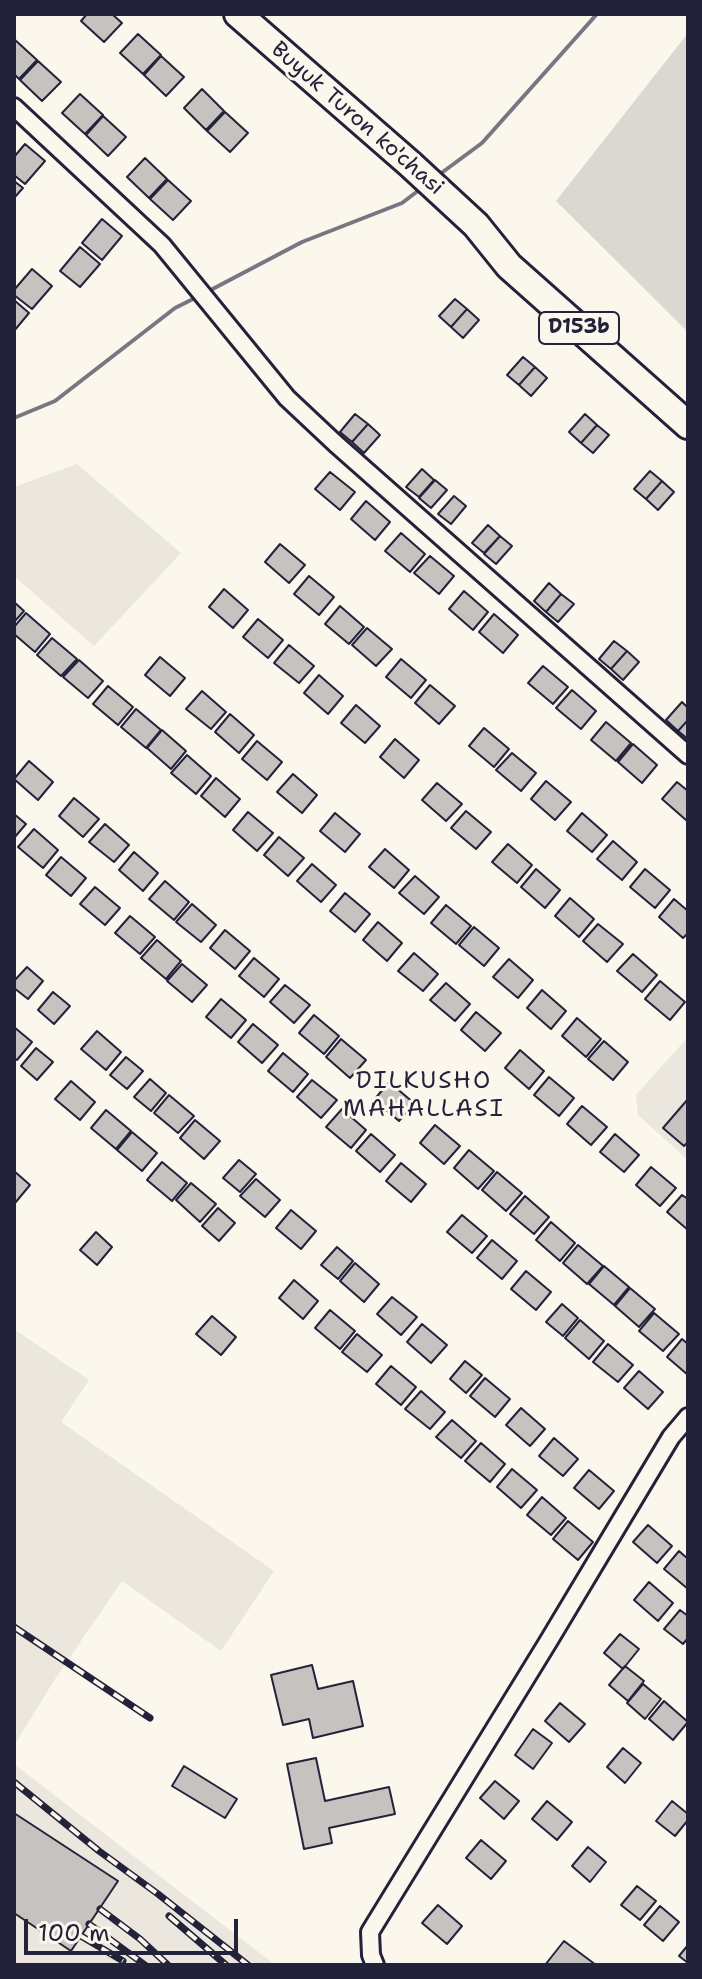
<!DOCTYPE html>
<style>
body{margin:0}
#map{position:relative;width:702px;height:1979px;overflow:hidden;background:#fbf7ec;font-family:"Shantell Sans",sans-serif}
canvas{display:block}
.frame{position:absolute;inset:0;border:16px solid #22223b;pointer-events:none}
.scale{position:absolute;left:24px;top:1919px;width:214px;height:36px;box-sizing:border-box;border:4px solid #22223b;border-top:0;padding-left:10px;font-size:24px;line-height:28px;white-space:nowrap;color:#22223b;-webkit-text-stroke:6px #fbf7ec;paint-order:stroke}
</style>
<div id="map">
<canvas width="702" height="1979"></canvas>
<div class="frame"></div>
<div class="scale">100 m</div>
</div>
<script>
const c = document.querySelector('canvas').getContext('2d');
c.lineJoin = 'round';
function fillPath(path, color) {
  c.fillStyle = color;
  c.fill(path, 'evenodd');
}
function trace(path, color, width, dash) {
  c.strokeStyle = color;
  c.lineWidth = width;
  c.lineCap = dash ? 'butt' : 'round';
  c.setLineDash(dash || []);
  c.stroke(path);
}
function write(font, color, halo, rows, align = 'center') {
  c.font = font + ' "Shantell Sans",sans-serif';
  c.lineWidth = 6;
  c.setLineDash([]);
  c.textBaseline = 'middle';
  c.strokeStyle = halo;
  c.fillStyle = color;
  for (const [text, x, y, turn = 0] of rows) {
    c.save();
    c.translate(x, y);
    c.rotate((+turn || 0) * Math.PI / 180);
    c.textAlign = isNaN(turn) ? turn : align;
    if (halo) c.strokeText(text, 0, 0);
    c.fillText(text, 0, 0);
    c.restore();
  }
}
fillPath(new Path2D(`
 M 77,464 L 181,553 L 94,646 L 14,576 L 14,487 Z
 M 688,1037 L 688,1160 L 638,1115 L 636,1095 Z
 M 14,1329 L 89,1380 L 61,1422 L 274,1571 L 221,1651 L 122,1581 L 53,1682 L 14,1746 Z
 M 14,1764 L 270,1961 L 275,1965 L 14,1965 Z`), '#ebe7df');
fillPath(new Path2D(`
 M 688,33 L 688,332 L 556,201 Z`), '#dbd8d3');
trace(new Path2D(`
 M 436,177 L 482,143 L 597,14
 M 205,293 L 302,242 L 402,203 L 423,187
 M 14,418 L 55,401 L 175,308 L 197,297`), '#787681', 4);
const building = new Path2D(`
 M 87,14 L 112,14 L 122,23 L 104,42 L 81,21 Z
 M 138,34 L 161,55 L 143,74 L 120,53 Z
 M 14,39 L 37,60 L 19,79 L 14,74 Z
 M 161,56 L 184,77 L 166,96 L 144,75 Z
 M 38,61 L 61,82 L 42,101 L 20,80 Z
 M 202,89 L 224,111 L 206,130 L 184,108 Z
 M 80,94 L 103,115 L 85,134 L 62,113 Z
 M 225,112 L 248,133 L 230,152 L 207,131 Z
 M 103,116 L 126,137 L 108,156 L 86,135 Z
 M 25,144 L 45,161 L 25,184 L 14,175 L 14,157 Z
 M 145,158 L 167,179 L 149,198 L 127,177 Z
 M 168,180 L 191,201 L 173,220 L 150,199 Z
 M 14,181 L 23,188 L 14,198 Z
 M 102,219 L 122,236 L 102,260 L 82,243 Z
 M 80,247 L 100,264 L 80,287 L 60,271 Z
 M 32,269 L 52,286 L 32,309 L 14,295 L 14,290 Z
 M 455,299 L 467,309 L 451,327 L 439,316 Z
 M 14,300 L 29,313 L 14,331 Z
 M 467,309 L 479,320 L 463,338 L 451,327 Z
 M 523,357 L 535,367 L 519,385 L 507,375 Z
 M 535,367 L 547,378 L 531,396 L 519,385 Z
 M 355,414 L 368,424 L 352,442 L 340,432 Z
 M 585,414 L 597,425 L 581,443 L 569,432 Z
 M 368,424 L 380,435 L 364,453 L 352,442 Z
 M 597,425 L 609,435 L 593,453 L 581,443 Z
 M 422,469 L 434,480 L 419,497 L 406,487 Z
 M 650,471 L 662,481 L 646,499 L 634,489 Z
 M 330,472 L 355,492 L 340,510 L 315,489 Z
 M 435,480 L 447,490 L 431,508 L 419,498 Z
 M 662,481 L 674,492 L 658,510 L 646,499 Z
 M 454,496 L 466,506 L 451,524 L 438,514 Z
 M 366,501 L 390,522 L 375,540 L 351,519 Z
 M 488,525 L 500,536 L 484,553 L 472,543 Z
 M 401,533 L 425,554 L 410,572 L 385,551 Z
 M 500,536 L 512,546 L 496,564 L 484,554 Z
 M 280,544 L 305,565 L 289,583 L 265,562 Z
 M 430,556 L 454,576 L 439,594 L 414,573 Z
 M 309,576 L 334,597 L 319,615 L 294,594 Z
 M 549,583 L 561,594 L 546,612 L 534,601 Z
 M 224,589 L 248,610 L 233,628 L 209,607 Z
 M 464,591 L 488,612 L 473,630 L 449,609 Z
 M 561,594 L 574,604 L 558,622 L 546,612 Z
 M 14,602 L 24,611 L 14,622 Z
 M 340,606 L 364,627 L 349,644 L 325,624 Z
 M 26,613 L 50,634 L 35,652 L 14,634 L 14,627 Z
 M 494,614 L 518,635 L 503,653 L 479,632 Z
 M 258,619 L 283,640 L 268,658 L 243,637 Z
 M 367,628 L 392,649 L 376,666 L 352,645 Z
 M 52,638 L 77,659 L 61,676 L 37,655 Z
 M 614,641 L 627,651 L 611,669 L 599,659 Z
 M 289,645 L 314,666 L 299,683 L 274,663 Z
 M 627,651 L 639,662 L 623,680 L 611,669 Z
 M 160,657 L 185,678 L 170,696 L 145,675 Z
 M 401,659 L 426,680 L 411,698 L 386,677 Z
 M 79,660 L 103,681 L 88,698 L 63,677 Z
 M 543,666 L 568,687 L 553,704 L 528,683 Z
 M 319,675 L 343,696 L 328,714 L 304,693 Z
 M 430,685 L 455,706 L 439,724 L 415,703 Z
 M 108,686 L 133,707 L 118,725 L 93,704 Z
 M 572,690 L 596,711 L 581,729 L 556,708 Z
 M 202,691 L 226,712 L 211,729 L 186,709 Z
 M 682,702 L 688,708 L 688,720 L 678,731 L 666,720 Z
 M 356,705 L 380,726 L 365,743 L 341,723 Z
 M 136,709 L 161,730 L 146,748 L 121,727 Z
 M 230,714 L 254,735 L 239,753 L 215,732 Z
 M 688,720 L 688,739 L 678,731 Z
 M 606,722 L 631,743 L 616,761 L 591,740 Z
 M 484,728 L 509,749 L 494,767 L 469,746 Z
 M 162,730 L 186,751 L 171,769 L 147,748 Z
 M 395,739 L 419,760 L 404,778 L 380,757 Z
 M 257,741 L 282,762 L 267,780 L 242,759 Z
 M 633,744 L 657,765 L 642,783 L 618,762 Z
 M 512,753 L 536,773 L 521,791 L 496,770 Z
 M 187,755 L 211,776 L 196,794 L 171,773 Z
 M 29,761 L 53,782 L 38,800 L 14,779 Z
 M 293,774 L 317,795 L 302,813 L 277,792 Z
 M 216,778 L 240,799 L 225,817 L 201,796 Z
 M 546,781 L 571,802 L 555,820 L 531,799 Z
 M 677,782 L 688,791 L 688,818 L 686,820 L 662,799 Z
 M 437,783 L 462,804 L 446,821 L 422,800 Z
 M 74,798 L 99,819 L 83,837 L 59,816 Z
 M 466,811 L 491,832 L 476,849 L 451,828 Z
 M 248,812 L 273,833 L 257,851 L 233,830 Z
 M 335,813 L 360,834 L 345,852 L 320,831 Z
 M 582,813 L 607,835 L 592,852 L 567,831 Z
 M 14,814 L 26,824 L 14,838 Z
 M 105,824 L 129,845 L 114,862 L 89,842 Z
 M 34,829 L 58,850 L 43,868 L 18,847 Z
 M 279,837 L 304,858 L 288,876 L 264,855 Z
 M 613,841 L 637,862 L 622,880 L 597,859 Z
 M 508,844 L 532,865 L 517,883 L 492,862 Z
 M 385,849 L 409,870 L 394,888 L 369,867 Z
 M 134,852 L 158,873 L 143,891 L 119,870 Z
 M 61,857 L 86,878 L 71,896 L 46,875 Z
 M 312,864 L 336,885 L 321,902 L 297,881 Z
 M 536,869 L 560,890 L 545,908 L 521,887 Z
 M 645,869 L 670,890 L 655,908 L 630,887 Z
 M 415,876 L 439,897 L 424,914 L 399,893 Z
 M 165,881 L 189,902 L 174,920 L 149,899 Z
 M 95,887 L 120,908 L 105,925 L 80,904 Z
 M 345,893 L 370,914 L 355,932 L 330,911 Z
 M 570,898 L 594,919 L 579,937 L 555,916 Z
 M 674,899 L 688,911 L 688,933 L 683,938 L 659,917 Z
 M 192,904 L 216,925 L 201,942 L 176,922 Z
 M 446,905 L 471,926 L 456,944 L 431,923 Z
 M 130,916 L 155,937 L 140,954 L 115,933 Z
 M 378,922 L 402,943 L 387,961 L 363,940 Z
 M 598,924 L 623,944 L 607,962 L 583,941 Z
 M 474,927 L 499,948 L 484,966 L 459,945 Z
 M 225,930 L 250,951 L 235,969 L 210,948 Z
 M 157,940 L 181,961 L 166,979 L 141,958 Z
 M 414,953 L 438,974 L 423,991 L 398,971 Z
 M 633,954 L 657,975 L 642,992 L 617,971 Z
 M 254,958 L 279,979 L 264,997 L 239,976 Z
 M 509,959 L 533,980 L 518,998 L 493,977 Z
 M 182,964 L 207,985 L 192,1002 L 167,981 Z
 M 27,967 L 43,981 L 28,999 L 14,988 L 14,981 Z
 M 660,981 L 685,1002 L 670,1020 L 645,999 Z
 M 446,983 L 470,1004 L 455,1021 L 430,1000 Z
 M 285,985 L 310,1005 L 294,1023 L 270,1002 Z
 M 542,990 L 566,1011 L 551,1029 L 527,1008 Z
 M 53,992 L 70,1006 L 54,1024 L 38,1010 Z
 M 221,999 L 246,1020 L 231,1038 L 206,1017 Z
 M 476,1012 L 501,1033 L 485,1051 L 461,1030 Z
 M 314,1015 L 339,1036 L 324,1054 L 299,1033 Z
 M 577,1018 L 601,1039 L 586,1057 L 562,1036 Z
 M 253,1024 L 278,1045 L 262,1063 L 238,1042 Z
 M 14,1027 L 32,1042 L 17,1060 L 14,1058 Z
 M 97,1031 L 121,1052 L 106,1070 L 81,1049 Z
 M 341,1039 L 366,1060 L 350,1078 L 326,1057 Z
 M 604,1041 L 628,1062 L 613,1080 L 588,1059 Z
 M 36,1048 L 53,1062 L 37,1080 L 21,1066 Z
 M 520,1050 L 544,1071 L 529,1089 L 505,1068 Z
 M 283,1053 L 308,1074 L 293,1092 L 268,1071 Z
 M 126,1057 L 143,1071 L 127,1089 L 110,1075 Z
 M 549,1077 L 574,1098 L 559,1116 L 534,1095 Z
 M 150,1079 L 166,1093 L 151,1111 L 134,1097 Z
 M 312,1080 L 337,1100 L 321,1118 L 297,1097 Z
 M 71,1081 L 95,1102 L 80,1120 L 55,1099 Z
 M 389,1082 L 414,1103 L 399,1121 L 374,1100 Z
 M 169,1095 L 194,1116 L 178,1133 L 154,1113 Z
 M 688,1099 L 688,1142 L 684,1146 L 663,1128 Z
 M 582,1106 L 607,1127 L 591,1145 L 567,1124 Z
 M 342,1109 L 366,1130 L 351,1148 L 326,1127 Z
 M 106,1110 L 131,1131 L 116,1149 L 91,1128 Z
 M 195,1120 L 220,1141 L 204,1159 L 180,1138 Z
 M 435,1125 L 460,1146 L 444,1164 L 420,1143 Z
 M 132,1132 L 157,1153 L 142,1171 L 117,1150 Z
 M 371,1134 L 395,1155 L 380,1172 L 356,1151 Z
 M 615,1134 L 639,1155 L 624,1172 L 600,1152 Z
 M 469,1150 L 494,1171 L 478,1189 L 454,1168 Z
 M 239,1160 L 256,1174 L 240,1192 L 223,1178 Z
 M 162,1162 L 187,1183 L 172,1201 L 147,1180 Z
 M 401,1163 L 426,1184 L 411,1202 L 386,1181 Z
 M 651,1167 L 676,1188 L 660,1206 L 636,1185 Z
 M 14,1171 L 30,1185 L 15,1203 L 14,1202 Z
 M 497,1172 L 522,1193 L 506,1211 L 482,1190 Z
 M 256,1179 L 280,1200 L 265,1217 L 240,1196 Z
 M 191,1183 L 216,1204 L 200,1222 L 176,1200 Z
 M 682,1195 L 688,1199 L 688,1230 L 667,1212 Z
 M 525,1196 L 549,1217 L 534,1234 L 510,1214 Z
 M 218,1208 L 235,1223 L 219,1241 L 202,1226 Z
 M 291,1210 L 316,1231 L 301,1249 L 276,1228 Z
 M 462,1215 L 487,1236 L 472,1253 L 447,1232 Z
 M 551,1222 L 575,1243 L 560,1261 L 536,1240 Z
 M 96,1232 L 112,1247 L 97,1265 L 80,1250 Z
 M 492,1240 L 517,1261 L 502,1279 L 477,1258 Z
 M 578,1245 L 603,1266 L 587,1284 L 563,1263 Z
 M 337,1247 L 353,1261 L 338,1279 L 321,1265 Z
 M 355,1263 L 379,1284 L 364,1302 L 340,1281 Z
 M 604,1266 L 629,1287 L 614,1305 L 589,1284 Z
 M 526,1271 L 551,1292 L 536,1310 L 511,1289 Z
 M 294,1280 L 318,1301 L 303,1319 L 279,1298 Z
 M 630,1288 L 655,1309 L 639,1327 L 615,1306 Z
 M 392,1297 L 417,1317 L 401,1335 L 377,1314 Z
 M 562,1304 L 578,1318 L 563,1336 L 546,1322 Z
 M 330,1310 L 355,1331 L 340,1349 L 315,1328 Z
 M 654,1313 L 679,1334 L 663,1351 L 639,1331 Z
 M 212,1316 L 236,1337 L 221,1355 L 196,1334 Z
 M 580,1320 L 604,1341 L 589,1359 L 565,1338 Z
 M 422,1324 L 447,1345 L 431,1363 L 407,1342 Z
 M 357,1334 L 382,1355 L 367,1372 L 342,1352 Z
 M 682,1339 L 688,1344 L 688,1375 L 667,1357 Z
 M 608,1344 L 633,1365 L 618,1382 L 593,1362 Z
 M 465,1361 L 482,1375 L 466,1393 L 450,1379 Z
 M 391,1366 L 416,1387 L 401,1405 L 376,1384 Z
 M 639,1371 L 663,1392 L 648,1409 L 624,1388 Z
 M 485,1378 L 510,1399 L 495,1417 L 470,1396 Z
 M 421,1391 L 445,1412 L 430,1429 L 405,1409 Z
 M 521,1408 L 545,1429 L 530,1446 L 506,1425 Z
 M 452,1420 L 476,1441 L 461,1458 L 436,1437 Z
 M 554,1438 L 578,1459 L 563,1476 L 539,1456 Z
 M 481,1443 L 505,1464 L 490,1482 L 465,1461 Z
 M 512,1469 L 537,1490 L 521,1508 L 497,1487 Z
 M 589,1470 L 614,1491 L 599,1509 L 574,1488 Z
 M 542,1497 L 566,1518 L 551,1535 L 527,1515 Z
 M 568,1521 L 593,1542 L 578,1560 L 553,1539 Z
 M 648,1525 L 672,1546 L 657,1563 L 633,1542 Z
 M 679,1551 L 688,1559 L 688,1589 L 664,1569 Z
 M 649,1582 L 673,1603 L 658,1621 L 634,1600 Z
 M 680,1610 L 688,1616 L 688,1638 L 683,1644 L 664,1629 Z
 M 620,1634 L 639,1649 L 623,1669 L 604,1653 Z
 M 312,1665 L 318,1689 L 353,1681 L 363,1726 L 313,1738 L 309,1719 L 283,1725 L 271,1675 Z
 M 625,1666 L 644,1681 L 628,1701 L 609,1685 Z
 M 643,1684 L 661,1699 L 645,1719 L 627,1703 Z
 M 664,1701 L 688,1722 L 673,1740 L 649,1719 Z
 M 560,1703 L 585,1724 L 569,1742 L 545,1721 Z
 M 533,1729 L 552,1743 L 533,1769 L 515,1755 Z
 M 623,1748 L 641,1763 L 625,1783 L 607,1767 Z
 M 316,1758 L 325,1801 L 389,1787 L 395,1814 L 329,1828 L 332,1843 L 304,1849 L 287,1764 Z
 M 184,1766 L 237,1799 L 225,1818 L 172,1786 Z
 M 495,1781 L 519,1801 L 504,1819 L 480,1798 Z
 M 547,1801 L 572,1822 L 557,1840 L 532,1819 Z
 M 672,1801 L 688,1814 L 688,1820 L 675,1836 L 656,1821 Z
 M 14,1813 L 118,1881 L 71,1951 L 14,1913 Z
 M 481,1840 L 506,1861 L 491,1879 L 466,1858 Z
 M 588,1847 L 606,1862 L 590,1882 L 572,1866 Z
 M 637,1886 L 656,1901 L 640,1920 L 621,1905 Z
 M 438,1905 L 462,1926 L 447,1944 L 422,1923 Z
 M 660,1906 L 679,1922 L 663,1941 L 644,1925 Z
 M 564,1941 L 596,1965 L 545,1965 Z
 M 688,1945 L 688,1963 L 679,1956 Z`);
fillPath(building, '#c6c2c0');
trace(building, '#22223b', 2);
const minor = new Path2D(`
 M 14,107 L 162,245 L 287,398 L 336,444 L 688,755
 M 375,1965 L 371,1955 L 370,1932 L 548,1642 L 671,1437 L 688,1417`);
const primary = new Path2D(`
 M 238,14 L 410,164 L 476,225 L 509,266 L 688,425`);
trace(minor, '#22223b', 22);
trace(primary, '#22223b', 32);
trace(minor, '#fbf7ec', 16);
trace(primary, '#fbf7ec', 26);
const rail = new Path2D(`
 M 14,1627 L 150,1718
 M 14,1782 L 99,1851 L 158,1894 L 248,1965
 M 100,1909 L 140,1939 L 168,1965
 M 169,1916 L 226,1965
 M 89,1924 L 145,1965
 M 81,1936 L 123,1961`);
trace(rail, '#22223b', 7);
trace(rail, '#fbf7ec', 4, [12]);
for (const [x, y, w] of [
 [579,328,80]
]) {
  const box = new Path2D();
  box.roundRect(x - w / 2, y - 16, w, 32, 6);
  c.fillStyle = '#fbf7ec';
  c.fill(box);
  trace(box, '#22223b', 2);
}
write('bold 20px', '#22223b', null, [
 ["D153b",579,328]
]);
write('22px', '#22223b', '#fbf7ec', [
 ["Buyuk Turon ko'chasi",357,119,41]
]);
c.letterSpacing = '2px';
write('24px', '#22223b', '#fbf7ec', [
 ["DILKUSHO",424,1082],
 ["MAHALLASI",424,1110]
]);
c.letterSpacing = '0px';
</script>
